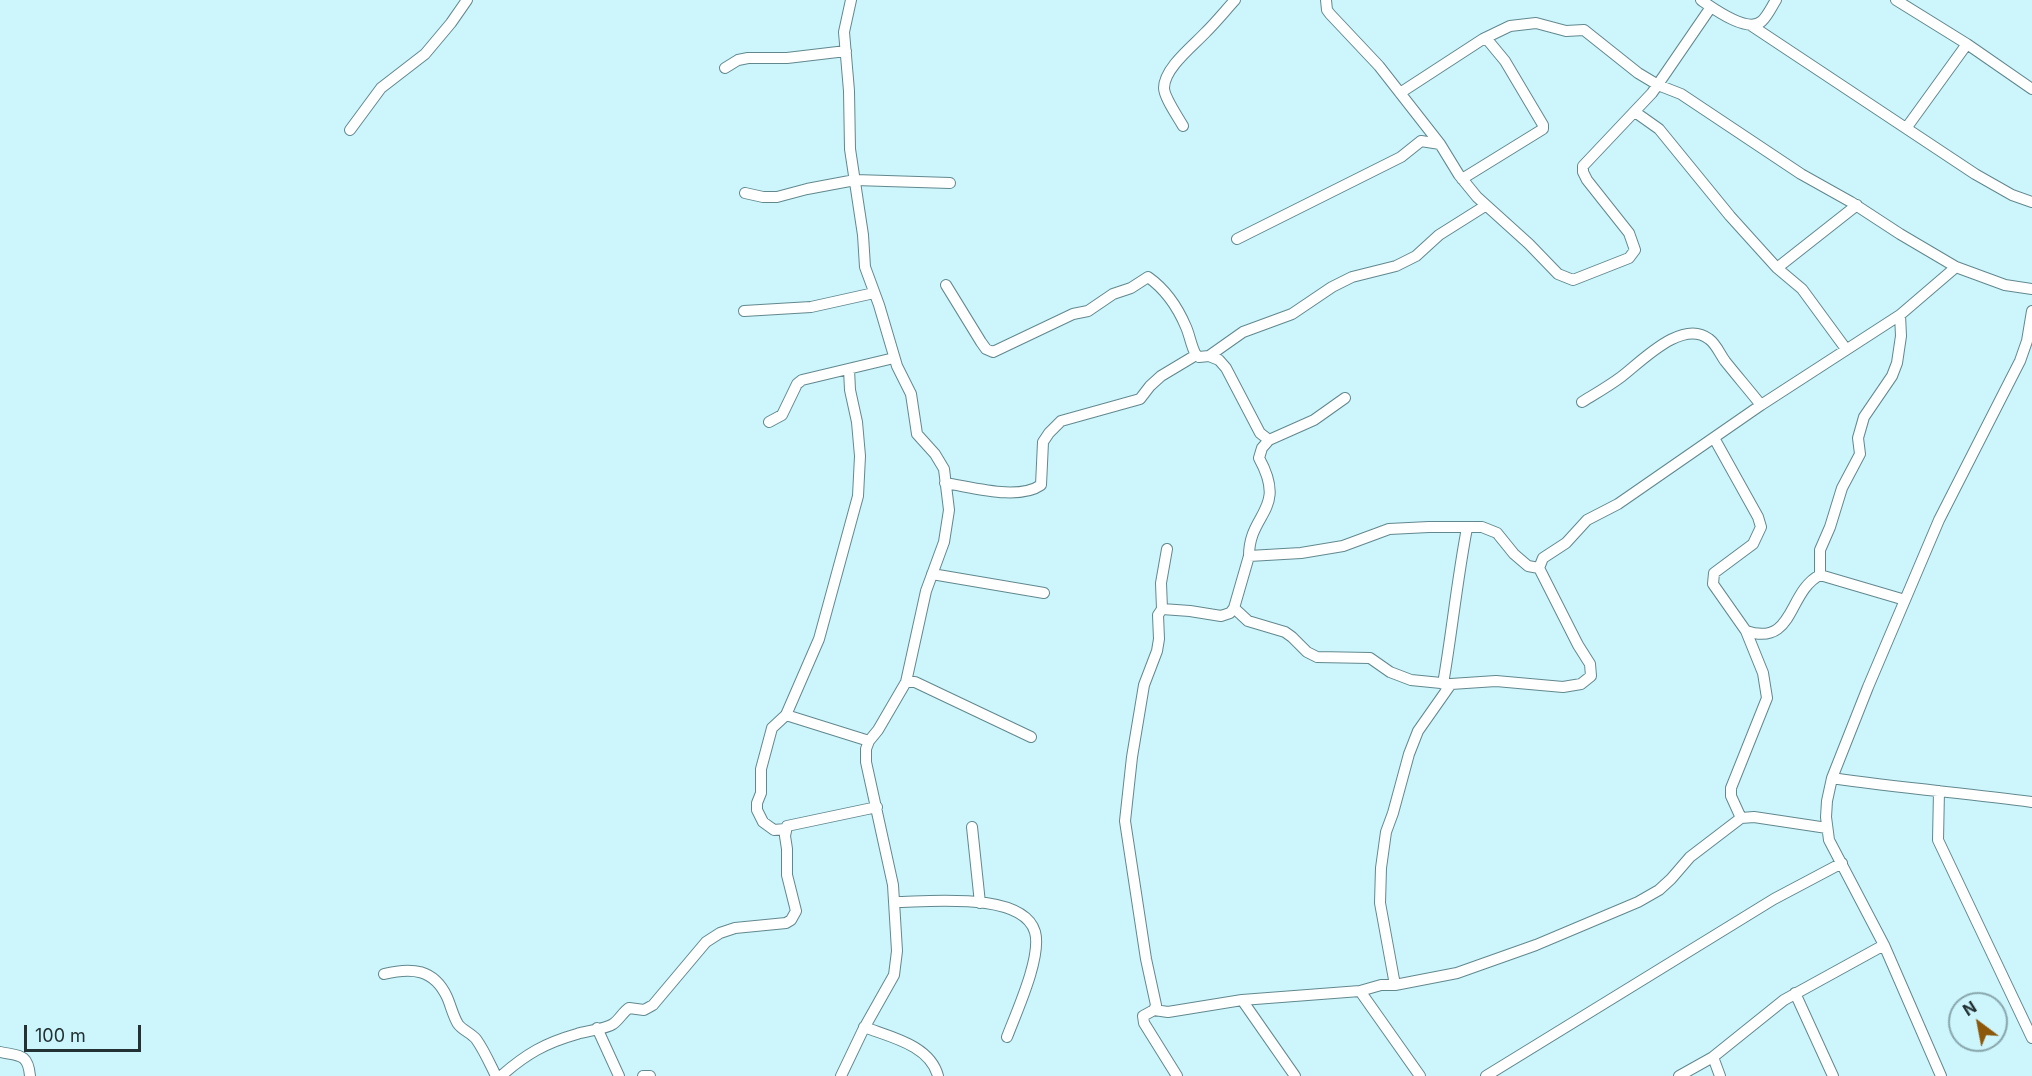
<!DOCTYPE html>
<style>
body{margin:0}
#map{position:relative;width:2032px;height:1076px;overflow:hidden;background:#ccf5fc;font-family:Inter,sans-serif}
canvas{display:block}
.north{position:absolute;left:1948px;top:992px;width:60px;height:60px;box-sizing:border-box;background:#ccf5fc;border:2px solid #88a7ac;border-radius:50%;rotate:328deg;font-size:16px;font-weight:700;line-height:24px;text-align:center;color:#223234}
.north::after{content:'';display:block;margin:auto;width:21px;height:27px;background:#8d5809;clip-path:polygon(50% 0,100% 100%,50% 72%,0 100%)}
.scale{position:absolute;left:24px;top:1025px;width:117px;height:27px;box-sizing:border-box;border:3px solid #223234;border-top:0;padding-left:8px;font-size:18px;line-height:21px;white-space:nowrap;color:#223234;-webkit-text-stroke:4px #ccf5fc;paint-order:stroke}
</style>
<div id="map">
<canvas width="2032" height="1076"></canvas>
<div class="north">N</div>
<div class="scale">100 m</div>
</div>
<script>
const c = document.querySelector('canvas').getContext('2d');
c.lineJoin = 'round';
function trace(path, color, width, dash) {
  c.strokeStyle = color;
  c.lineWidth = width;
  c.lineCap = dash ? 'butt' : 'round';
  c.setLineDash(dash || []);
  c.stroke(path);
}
const minor = new Path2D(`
 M 1326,0 L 1327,10 L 1330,14 L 1379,66 L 1440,144 L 1459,175 L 1477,197 L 1529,244 L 1558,274 L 1573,280 L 1629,258 L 1635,250 L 1629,233 L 1587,180 L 1583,172 L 1583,166 L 1652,93 L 1711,7
 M 1701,0 C 1714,9 1748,34 1762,21 C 1768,15 1772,6 1776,0
 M 1896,0 L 1967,44 L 2032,89
 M 1752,26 L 1975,174 L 2012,195 L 2032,202
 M 725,68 L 738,60 L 748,58 L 787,58 L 846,51
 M 1400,93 L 1483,39 L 1510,26 L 1536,23 L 1566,31 L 1584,30 L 1638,73 L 1658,85 L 1681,94 L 1801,174 L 1851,202 L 1900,234 L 1956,267 L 2005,285 L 2032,289
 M 1635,112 L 1659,129 L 1730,216 L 1777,268 L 1802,289 L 1846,349
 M 1183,126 C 1178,117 1164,97 1164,88 C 1164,68 1194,45 1206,32 C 1216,22 1225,11 1235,0
 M 1907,127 L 1967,44
 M 350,130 L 381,88 L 425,54 L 451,23 L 467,0
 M 1462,179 L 1543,129 L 1543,125 L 1505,61 L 1486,38
 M 745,193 L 763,197 L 777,197 L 807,189 L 855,180 L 950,183
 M 1237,239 L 1401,157 L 1421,141 L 1440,144
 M 1777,268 L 1857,205
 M 946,285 L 981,342 L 986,349 L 993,352 L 1073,314 L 1088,311 L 1113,294 L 1131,288 L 1148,277 C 1165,289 1178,308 1186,327 C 1190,336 1191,346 1196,355 L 1199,357 L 1209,356 L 1243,332 L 1292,314 L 1332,287 L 1352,277 L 1396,266 L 1416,256 L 1439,235 L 1485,206
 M 744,311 L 811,307 L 874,293
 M 1209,356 L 1219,360 L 1226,368 L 1260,433 L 1269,440 L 1314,420 L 1345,398
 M 1582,402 C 1595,394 1609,386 1621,377 C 1641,362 1682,318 1709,339 C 1716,344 1720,354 1725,361 C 1737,376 1749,390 1761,405
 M 769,422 L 782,415 L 797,384 L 802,380 L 894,358
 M 1714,438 L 1758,517 L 1761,527 L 1753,544 L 1714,573 L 1713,584 L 1746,631 L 1763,673 L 1767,698 L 1731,788 L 1731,796 L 1741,818
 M 945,483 C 972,487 1018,501 1041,485 L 1043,442 L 1049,433 L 1061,421 L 1140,399 L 1150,386 L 1161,376 L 1196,355
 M 1249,556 C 1249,512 1288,511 1259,458 L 1262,448 L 1269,440
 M 932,574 L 1044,593
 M 1820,575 L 1820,550 L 1830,527 L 1842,488 L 1860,454 L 1858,438 L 1864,417 L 1892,376 L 1897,363 L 1901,336 L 1900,315
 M 1234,608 L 1248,621 L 1285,632 L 1292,637 L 1307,652 L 1317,657 L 1370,658 L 1390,672 L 1411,680 L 1451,684 L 1496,681 L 1563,687 L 1581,684 L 1591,676 L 1590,664 L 1578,645 L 1539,568 L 1543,558 L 1566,543 L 1587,520 L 1618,504 L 1761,405 L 1900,315 L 1956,267
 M 1162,609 L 1190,611 L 1221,616 L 1230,613 L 1234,608 L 1249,556 L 1301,553 L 1343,546 L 1389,529 L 1429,527 L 1482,527 L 1497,533 L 1514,554 L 1528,566 L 1539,568
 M 1746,631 C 1795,647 1787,592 1820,575 L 1905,600
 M 906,682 L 915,682 L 1031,737
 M 1443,684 C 1452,632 1457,580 1467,528
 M 786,715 L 869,741
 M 1832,778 C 1899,788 1965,793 2032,802
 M 1939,791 L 1938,840 L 2032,1038
 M 972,827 L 980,903
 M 785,829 L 774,830 L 763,822 L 757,810 L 757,803 L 761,793 L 761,769 L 772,728 L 786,715 L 819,639 L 858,496 L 860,456 L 857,422 L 850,390 L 849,369
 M 895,902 C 928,902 1023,891 1035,932 C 1042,957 1016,1013 1007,1037
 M 384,974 C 412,967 434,969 447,997 C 451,1006 453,1016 458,1024 C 462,1030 471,1033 476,1039 C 484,1050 490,1064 496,1076
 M 1395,985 L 1380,903 L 1381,868 L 1386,832 L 1393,813 L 1409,754 L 1418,731 L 1451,684
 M 1360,991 L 1420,1076
 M 1795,993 L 1833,1076
 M 1242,1000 L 1295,1076
 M 1154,1010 L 1156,1005 L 1146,959 L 1125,821 L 1132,757 L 1144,685 L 1157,651 L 1159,639 L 1158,615 L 1162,609 L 1161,583 L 1167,549
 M 864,1027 C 890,1037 930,1045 938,1076
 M 597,1028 L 619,1076
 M 0,1052 C 19,1056 28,1053 30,1076
 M 501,1076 C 526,1054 545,1043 577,1034 C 586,1031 606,1029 613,1024 C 619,1020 623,1012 629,1008 L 644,1010 L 653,1005 L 706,942 L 720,933 L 735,928 L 786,923 L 791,920 L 796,911 L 787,875 L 787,849 L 785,836 L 787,826 L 877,807
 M 643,1076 L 650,1076
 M 841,1076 L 863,1030 L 894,975 L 897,951 L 893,885 L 866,762 L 866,749 L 869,741 L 878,730 L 906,682 L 926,591 L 944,542 L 949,510 L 944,469 L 935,454 L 917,434 L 911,394 L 897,366 L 879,305 L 865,267 L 863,235 L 850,149 L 849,91 L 844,32 L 851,0
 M 1177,1076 L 1144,1023 L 1143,1016 L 1154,1010 L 1168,1012 L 1242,1000 L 1360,991 L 1381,985 L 1395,985 L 1457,973 L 1536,945 L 1638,902 L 1659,890 L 1671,879 L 1690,857 L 1741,818 L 1754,817 L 1827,828
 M 1486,1076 L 1774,899 L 1842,863
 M 1679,1076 L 1713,1057
 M 1720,1076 L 1713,1057 L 1784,1000 L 1884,945
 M 1941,1076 L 1884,945 L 1829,840 L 1826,817 L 1827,801 L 1832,778 L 1868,687 L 1939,520 L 2020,361 L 2027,341 L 2032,311`);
trace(minor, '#62888e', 12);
trace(minor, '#fff', 10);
</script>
